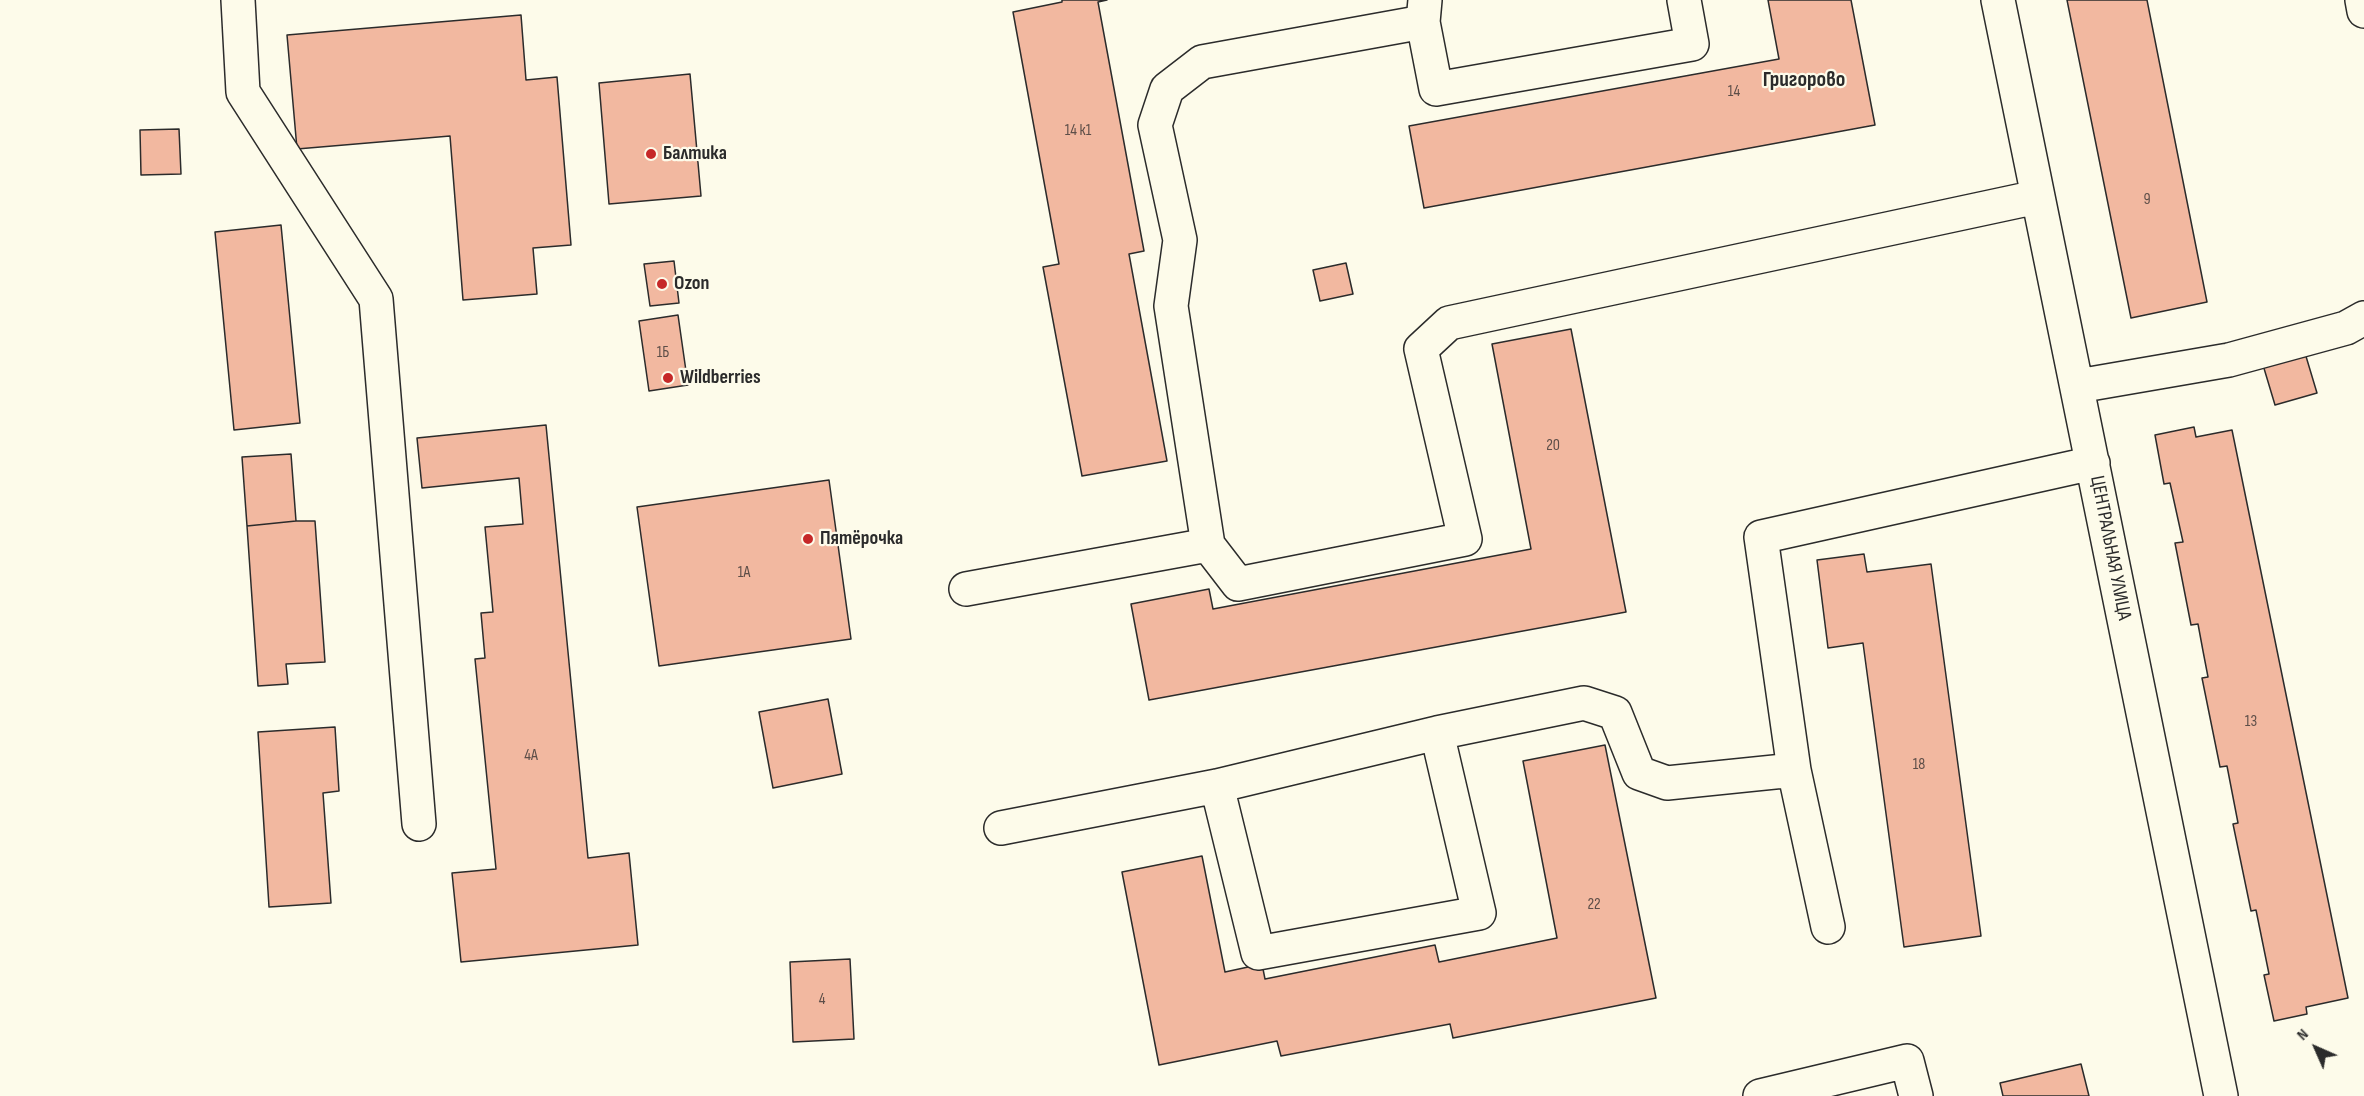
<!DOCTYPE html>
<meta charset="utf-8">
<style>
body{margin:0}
#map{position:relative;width:2364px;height:1096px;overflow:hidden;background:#fdfbea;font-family:"Sofia Sans Condensed",sans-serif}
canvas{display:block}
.north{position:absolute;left:2286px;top:1018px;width:60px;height:60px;-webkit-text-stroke:4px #fdfbea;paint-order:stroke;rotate:315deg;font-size:16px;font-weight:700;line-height:24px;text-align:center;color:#2b2b2b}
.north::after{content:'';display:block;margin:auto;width:21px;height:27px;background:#2b2b2b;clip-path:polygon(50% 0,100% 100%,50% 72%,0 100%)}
</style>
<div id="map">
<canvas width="2364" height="1096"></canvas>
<div class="north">N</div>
</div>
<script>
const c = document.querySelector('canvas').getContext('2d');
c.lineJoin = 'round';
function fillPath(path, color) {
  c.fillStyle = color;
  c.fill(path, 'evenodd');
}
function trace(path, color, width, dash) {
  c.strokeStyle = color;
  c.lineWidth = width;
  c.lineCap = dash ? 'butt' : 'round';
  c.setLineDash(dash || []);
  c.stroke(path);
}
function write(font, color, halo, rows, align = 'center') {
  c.font = font + ' "Sofia Sans Condensed",sans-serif';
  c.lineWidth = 4.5;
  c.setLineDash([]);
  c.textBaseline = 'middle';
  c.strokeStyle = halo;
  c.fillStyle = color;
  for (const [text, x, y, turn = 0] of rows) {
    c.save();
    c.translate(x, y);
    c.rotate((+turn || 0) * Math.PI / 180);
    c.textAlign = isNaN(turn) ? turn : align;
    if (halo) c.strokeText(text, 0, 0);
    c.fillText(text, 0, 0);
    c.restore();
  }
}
const building = new Path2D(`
 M 1062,0 L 1107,0 L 1098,2 L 1144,251 L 1129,254 L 1167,461 L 1082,476 L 1043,267 L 1059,264 L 1013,12 L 1062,2 Z
 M 1768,0 L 1851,0 L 1875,125 L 1424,208 L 1409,126 L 1779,59 Z
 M 2067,0 L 2147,0 L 2207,302 L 2131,318 Z
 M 521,15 L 526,80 L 557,77 L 571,245 L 533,248 L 537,294 L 463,300 L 450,136 L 297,149 L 287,35 Z
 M 690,74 L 701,196 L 609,204 L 599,83 Z
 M 179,129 L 181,174 L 141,175 L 140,130 Z
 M 281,225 L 300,423 L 234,430 L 215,232 Z
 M 674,261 L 679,303 L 650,306 L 644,264 Z
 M 1346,263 L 1353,294 L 1320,301 L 1313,270 Z
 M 678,315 L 688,385 L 649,391 L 639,321 Z
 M 1571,329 L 1626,612 L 1149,700 L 1131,604 L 1209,589 L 1213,609 L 1531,549 L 1492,344 Z
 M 2305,353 L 2317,393 L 2275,405 L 2263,365 Z
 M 546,425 L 588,858 L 629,853 L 638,945 L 461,962 L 452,873 L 496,869 L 475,659 L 485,658 L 481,613 L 493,612 L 485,527 L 523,524 L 519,478 L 422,488 L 417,438 Z
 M 2194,427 L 2196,437 L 2232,430 L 2348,998 L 2306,1007 L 2307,1014 L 2274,1021 L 2264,975 L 2269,974 L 2256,910 L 2251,911 L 2233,824 L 2238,823 L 2227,766 L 2220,767 L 2202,678 L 2208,677 L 2203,651 L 2198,624 L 2191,625 L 2175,543 L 2183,542 L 2170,483 L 2164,484 L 2155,435 Z
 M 291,454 L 296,521 L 247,526 L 242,457 Z
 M 829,480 L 851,639 L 659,666 L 637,507 Z
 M 296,521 L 315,521 L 325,662 L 286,664 L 288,684 L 258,686 L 247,526 Z
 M 1864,554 L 1867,572 L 1931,564 L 1981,936 L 1904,947 L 1863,643 L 1828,648 L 1817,560 Z
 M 828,699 L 842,774 L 773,788 L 759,712 Z
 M 335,727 L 339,791 L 323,793 L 331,903 L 269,907 L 258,732 Z
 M 1605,745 L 1656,998 L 1453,1038 L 1450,1024 L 1281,1056 L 1277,1041 L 1159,1065 L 1122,872 L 1202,856 L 1225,972 L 1262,964 L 1265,979 L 1435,945 L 1439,962 L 1557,938 L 1523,761 Z
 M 850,959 L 854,1039 L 793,1042 L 790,962 Z
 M 2081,1064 L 2089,1096 L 2003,1096 L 2000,1083 Z`);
fillPath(building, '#f2b8a0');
trace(building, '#2b2b2b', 1.5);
const minor = new Path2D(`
 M 238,0 L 243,92 L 376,299 L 419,824
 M 1998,0 L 2221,1096
 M 2362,0 L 2364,11
 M 1423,22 L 1436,89 L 1692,44 L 1684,0
 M 2078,386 L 2229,360 L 2346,328 L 2364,318
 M 1208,545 L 1238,584 L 1465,539 L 1421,349 L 1449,323 L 2037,197
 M 966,589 L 1208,545 L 1171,306 L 1180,240 L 1155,125 L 1167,89 L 1202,62 L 1423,22 L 1425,0
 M 1794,770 L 1828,927
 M 1217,786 L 1258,953 L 1479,913 L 1437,733
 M 1001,828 L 1217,786 L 1437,733 L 1584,703 L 1615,713 L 1639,773 L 1667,783 L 1794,770 L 1761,537 L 2093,463
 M 1760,1096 L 1907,1061 L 1916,1096`);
trace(minor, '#2b2b2b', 36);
trace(minor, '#fdfbea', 33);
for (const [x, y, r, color] of [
 [651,154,6,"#c62828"],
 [662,284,6,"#c62828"],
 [668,378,6,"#c62828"],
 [808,539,6,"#c62828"]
]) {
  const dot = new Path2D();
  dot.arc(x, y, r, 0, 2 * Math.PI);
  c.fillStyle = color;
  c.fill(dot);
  trace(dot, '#fdfbea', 2);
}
write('16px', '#5d4e48', null, [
 ["14",1734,92],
 ["14 к1",1078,131],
 ["9",2147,200],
 ["1Б",663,353],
 ["20",1553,446],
 ["1А",744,573],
 ["13",2251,722],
 ["4А",531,756],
 ["18",1919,765],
 ["22",1594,905],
 ["4",822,1000]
]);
write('bold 20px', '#2b2b2b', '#fdfbea', [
 ["Балтика",663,154],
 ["Ozon",674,284],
 ["Wildberries",680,378],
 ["Пятёрочка",820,539]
], 'left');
write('20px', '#2b2b2b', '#fdfbea', [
 ["ЦЕНТРАЛЬНАЯ УЛИЦА",2110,548,79]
]);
write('bold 22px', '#2b2b2b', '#fdfbea', [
 ["Григорово",1804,80]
]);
</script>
